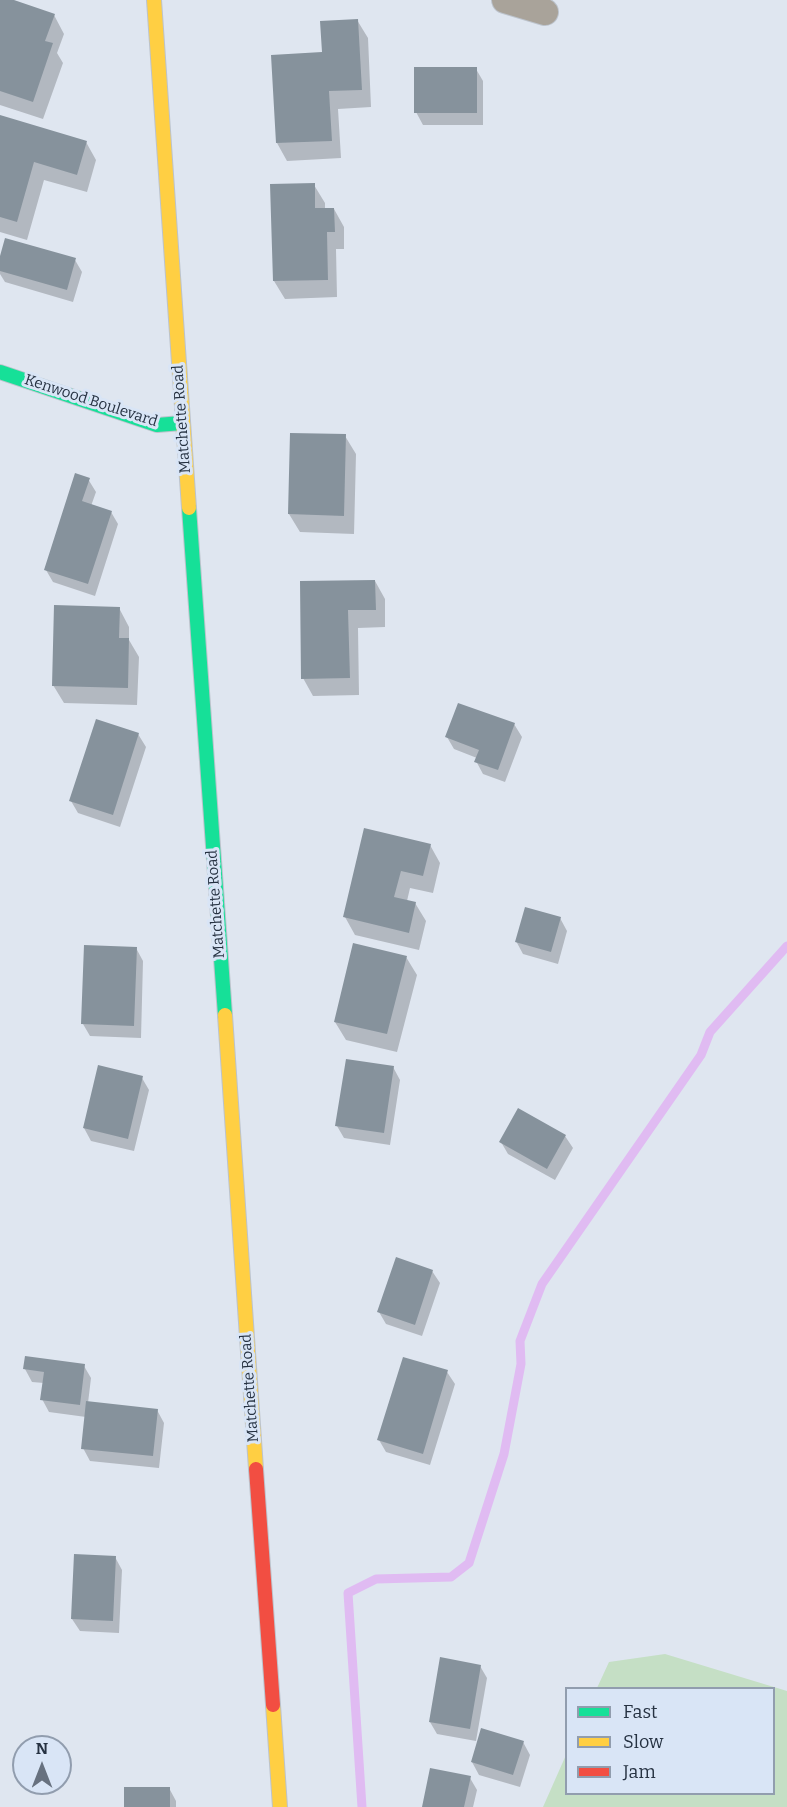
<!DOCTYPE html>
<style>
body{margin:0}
#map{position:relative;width:787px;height:1807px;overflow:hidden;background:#dfe6f0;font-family:Bitter,serif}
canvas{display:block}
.legend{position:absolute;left:565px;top:1687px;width:210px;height:108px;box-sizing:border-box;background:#d9e5f6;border:2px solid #919dae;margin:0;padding:8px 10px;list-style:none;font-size:18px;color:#263242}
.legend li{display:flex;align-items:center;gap:12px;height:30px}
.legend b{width:30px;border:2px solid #919dae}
.north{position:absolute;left:12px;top:1735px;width:60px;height:60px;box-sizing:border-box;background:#d9e5f6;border:2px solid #919dae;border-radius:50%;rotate:0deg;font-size:16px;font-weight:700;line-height:24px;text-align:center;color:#263242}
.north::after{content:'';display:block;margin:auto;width:21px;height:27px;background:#67717f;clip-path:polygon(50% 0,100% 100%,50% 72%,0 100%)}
</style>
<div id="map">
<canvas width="787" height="1807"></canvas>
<ul class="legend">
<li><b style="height:8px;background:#16e098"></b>Fast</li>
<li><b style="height:8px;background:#ffcf43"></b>Slow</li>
<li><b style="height:8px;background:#f24e42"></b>Jam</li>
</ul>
<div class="north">N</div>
</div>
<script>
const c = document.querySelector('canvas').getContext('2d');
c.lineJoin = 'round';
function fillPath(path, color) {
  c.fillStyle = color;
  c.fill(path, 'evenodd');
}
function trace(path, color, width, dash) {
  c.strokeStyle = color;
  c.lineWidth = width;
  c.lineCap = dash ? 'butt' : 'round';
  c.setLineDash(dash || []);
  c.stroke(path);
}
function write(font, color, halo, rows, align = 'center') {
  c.font = font + ' Bitter,serif';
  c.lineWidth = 6;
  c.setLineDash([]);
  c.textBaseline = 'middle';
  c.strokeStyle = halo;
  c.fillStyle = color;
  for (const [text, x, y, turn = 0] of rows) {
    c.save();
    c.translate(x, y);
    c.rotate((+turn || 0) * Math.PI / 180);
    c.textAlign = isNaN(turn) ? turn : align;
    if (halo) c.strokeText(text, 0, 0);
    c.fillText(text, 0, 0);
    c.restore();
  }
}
fillPath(new Path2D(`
 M 665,1654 L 787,1691 L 787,1807 L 543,1807 L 566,1755 L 566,1794 L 774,1794 L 774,1688 L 597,1688 L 609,1662 Z`), '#c5dfc5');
fillPath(new Path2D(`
 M 2,0 L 9,0 L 54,15 L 64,34 L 57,53 L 63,63 L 43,119 L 0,105 L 0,5 Z
 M 357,20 L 368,38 L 371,107 L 338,109 L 341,158 L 287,161 L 277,143 L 324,54 Z
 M 476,69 L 483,81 L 483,125 L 423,125 L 416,112 Z
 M 0,117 L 86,142 L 96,160 L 87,192 L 44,180 L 27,240 L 0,232 Z
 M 314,185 L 325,203 L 325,210 L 334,209 L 344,227 L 344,249 L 336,249 L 337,297 L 285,299 L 274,281 Z
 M 75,260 L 82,272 L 73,302 L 5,282 L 0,274 L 0,261 Z
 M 345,436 L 356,454 L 354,534 L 300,532 L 289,514 Z
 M 88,479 L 96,492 L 91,506 L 111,512 L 118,524 L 95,596 L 53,582 L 46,570 Z
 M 375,581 L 385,599 L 385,627 L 358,628 L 359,695 L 313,696 L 303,678 L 301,583 Z
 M 119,608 L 129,627 L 129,640 L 139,657 L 137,705 L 64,703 L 53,685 Z
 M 514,724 L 522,737 L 505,782 L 483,774 L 476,761 L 477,758 L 454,749 L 447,737 Z
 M 138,734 L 146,747 L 120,827 L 78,813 L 71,801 Z
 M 430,845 L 440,863 L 433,893 L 410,888 L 407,901 L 415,903 L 426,921 L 419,950 L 355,935 L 345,917 Z
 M 560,918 L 567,931 L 558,964 L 523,954 L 516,941 Z
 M 136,948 L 143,961 L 141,1038 L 90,1036 L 83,1024 Z
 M 406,957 L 417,975 L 397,1052 L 346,1040 L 335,1022 Z
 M 393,1067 L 400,1080 L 390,1145 L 344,1138 L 337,1126 Z
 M 142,1078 L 149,1090 L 134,1151 L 91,1141 L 84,1128 Z
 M 565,1136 L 573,1148 L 555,1180 L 508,1154 L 501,1142 Z
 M 432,1271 L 440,1283 L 422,1336 L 386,1324 L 379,1312 Z
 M 84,1366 L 91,1378 L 88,1403 L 157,1410 L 164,1423 L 159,1468 L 90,1461 L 83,1448 L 86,1417 L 49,1412 L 42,1399 L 44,1383 L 32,1382 L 25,1369 Z
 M 447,1372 L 455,1384 L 430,1465 L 386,1452 L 379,1440 Z
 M 115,1557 L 122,1570 L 119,1633 L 80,1631 L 72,1619 Z
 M 480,1666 L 487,1678 L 476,1741 L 437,1734 L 430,1722 Z
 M 523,1742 L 530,1755 L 520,1787 L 479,1775 L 472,1762 Z
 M 470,1778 L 477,1790 L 473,1807 L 423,1807 Z
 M 169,1788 L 176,1801 L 176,1807 L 125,1807 Z`), '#0003');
trace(new Path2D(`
 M 362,1807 L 348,1593 L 376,1579 L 451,1577 L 469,1563 L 504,1454 L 521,1364 L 520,1341 L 542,1284 L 701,1055 L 710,1032 L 787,946`), '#e0bbf2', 9);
fillPath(new Path2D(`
 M 0,0 L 14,0 L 55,14 L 45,41 L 53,43 L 33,102 L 0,91 Z
 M 358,19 L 362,90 L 329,91 L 332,141 L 276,143 L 271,55 L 322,52 L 320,21 Z
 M 414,67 L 477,67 L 477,113 L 414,113 Z
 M 0,115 L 87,141 L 77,175 L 34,162 L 17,222 L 0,217 Z
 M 315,183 L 315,208 L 334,208 L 335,232 L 327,232 L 328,280 L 273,281 L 270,184 Z
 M 5,238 L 76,258 L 67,290 L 0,271 L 0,256 Z
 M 290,433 L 346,434 L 344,516 L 288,514 Z
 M 75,473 L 90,478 L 82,501 L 112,511 L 88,584 L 44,570 Z
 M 375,580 L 376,610 L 348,610 L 350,678 L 301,679 L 300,581 Z
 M 54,605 L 120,607 L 119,638 L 129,638 L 128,688 L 52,686 Z
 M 458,703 L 515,723 L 498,770 L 474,762 L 479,750 L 445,737 Z
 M 96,719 L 139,733 L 113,815 L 69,801 Z
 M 364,828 L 431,844 L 423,876 L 401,871 L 394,897 L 416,902 L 409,933 L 343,917 Z
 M 525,907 L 561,917 L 551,952 L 515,942 Z
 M 353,943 L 407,956 L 387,1034 L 334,1022 Z
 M 84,945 L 137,947 L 134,1026 L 81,1024 Z
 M 346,1059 L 394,1066 L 384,1133 L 335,1126 Z
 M 98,1065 L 143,1076 L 128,1139 L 83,1128 Z
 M 518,1108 L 566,1135 L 547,1169 L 499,1142 Z
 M 396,1257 L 433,1270 L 415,1325 L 377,1312 Z
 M 25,1356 L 85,1364 L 80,1405 L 40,1400 L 44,1372 L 23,1369 Z
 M 403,1357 L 448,1370 L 423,1454 L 377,1440 Z
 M 86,1401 L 158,1409 L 153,1456 L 81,1449 Z
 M 74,1554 L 116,1556 L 113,1621 L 71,1619 Z
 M 440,1657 L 481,1665 L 470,1729 L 429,1722 Z
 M 481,1728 L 524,1741 L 513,1775 L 471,1762 Z
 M 430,1768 L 471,1776 L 464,1807 L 422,1807 Z
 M 124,1787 L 170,1787 L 170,1807 L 124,1807 Z`), '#86929c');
const street = new Path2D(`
 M 505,0 L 545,12`);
const fast = new Path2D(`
 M 0,372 L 157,425 L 182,423
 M 189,508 L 225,1015`);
const slow = new Path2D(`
 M 154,0 L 189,508
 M 225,1015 L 256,1469
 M 273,1705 L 280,1807`);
const jam = new Path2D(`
 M 256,1469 L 273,1705`);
trace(street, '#bcc3cc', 28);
trace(fast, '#bcc3cc', 16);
trace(slow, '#bcc3cc', 16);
trace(jam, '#bcc3cc', 16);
trace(street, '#a9a39a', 26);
trace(fast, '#16e098', 14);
trace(slow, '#ffcf43', 14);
trace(jam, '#f24e42', 14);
write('15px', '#263242', '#d9e5f6', [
 ["Kenwood Boulevard",91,401,18],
 ["Matchette Road",182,419,-94],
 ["Matchette Road",216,904,-94],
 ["Matchette Road",250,1388,-94]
]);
</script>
